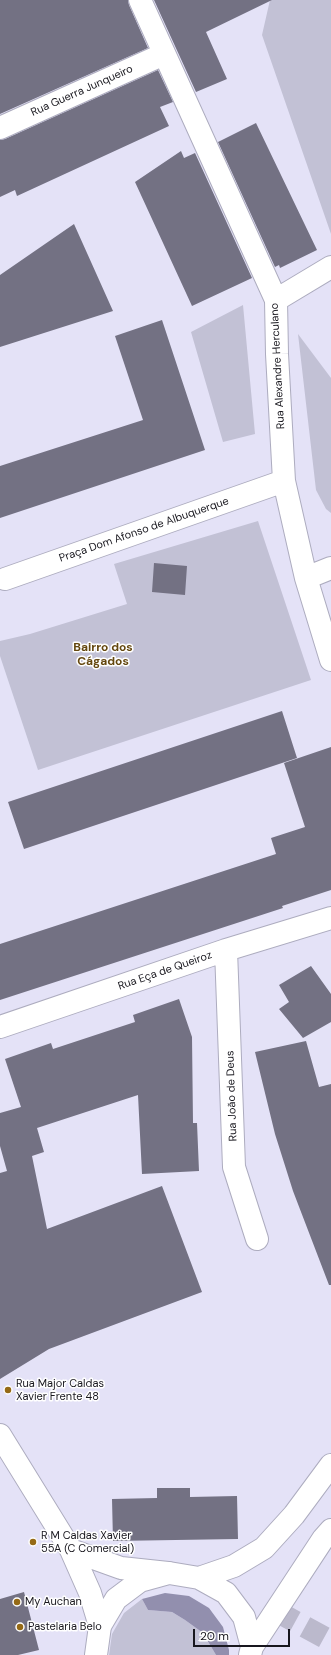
<!DOCTYPE html>
<meta charset="utf-8">
<style>
body{margin:0}
#map{position:relative;width:331px;height:1655px;overflow:hidden;background:#e4e2f7;font-family:"DM Sans",sans-serif}
canvas{display:block}
.scale{position:absolute;left:193px;top:1629px;width:97px;height:18px;box-sizing:border-box;border:2px solid #18171e;border-top:0;padding-left:5px;font-size:12px;line-height:14px;white-space:nowrap;color:#18171e;-webkit-text-stroke:3px #fff;paint-order:stroke}
</style>
<div id="map">
<canvas width="331" height="1655"></canvas>
<div class="scale">20 m</div>
</div>
<script>
const c = document.querySelector('canvas').getContext('2d');
c.lineJoin = 'round';
function fillPath(path, color) {
  c.fillStyle = color;
  c.fill(path, 'evenodd');
}
function trace(path, color, width, dash) {
  c.strokeStyle = color;
  c.lineWidth = width;
  c.lineCap = dash ? 'butt' : 'round';
  c.setLineDash(dash || []);
  c.stroke(path);
}
function write(font, color, halo, rows, align = 'center') {
  c.font = font + ' "DM Sans",sans-serif';
  c.lineWidth = 3;
  c.setLineDash([]);
  c.textBaseline = 'middle';
  c.strokeStyle = halo;
  c.fillStyle = color;
  for (const [text, x, y, turn = 0] of rows) {
    c.save();
    c.translate(x, y);
    c.rotate((+turn || 0) * Math.PI / 180);
    c.textAlign = isNaN(turn) ? turn : align;
    if (halo) c.strokeText(text, 0, 0);
    c.fillText(text, 0, 0);
    c.restore();
  }
}
fillPath(new Path2D(`
 M 270,0 L 331,0 L 331,234 L 262,35 Z
 M 243,305 L 255,434 L 223,442 L 191,332 Z
 M 298,334 L 331,378 L 331,513 L 326,509 L 316,490 Z
 M 258,521 L 311,680 L 38,770 L 0,656 L 0,641 L 30,634 L 127,604 L 114,564 Z
 M 142,1599 L 148,1610 L 172,1612 L 185,1620 L 203,1633 L 216,1655 L 109,1655 L 112,1634 L 124,1613 Z`), '#c2c1d5');
fillPath(new Path2D(`
 M 165,1593 L 189,1596 L 209,1608 L 223,1627 L 229,1650 L 229,1655 L 216,1655 L 203,1633 L 185,1620 L 172,1612 L 148,1610 L 142,1599 Z`), '#928fae');
fillPath(new Path2D(`
 M 0,0 L 128,0 L 129,5 L 148,48 L 0,114 Z
 M 154,0 L 272,0 L 206,32 L 227,79 L 196,92 Z
 M 158,70 L 173,102 L 160,107 L 169,126 L 17,196 L 15,190 L 0,197 L 0,140 L 5,139 Z
 M 256,123 L 317,250 L 280,268 L 279,265 L 275,267 L 218,142 Z
 M 181,151 L 184,158 L 195,153 L 252,278 L 192,306 L 135,182 Z
 M 74,224 L 113,311 L 0,347 L 0,275 Z
 M 162,320 L 205,450 L 0,518 L 0,466 L 143,420 L 115,336 Z
 M 154,563 L 187,566 L 185,595 L 152,592 Z
 M 282,711 L 297,758 L 24,849 L 8,802 Z
 M 331,747 L 331,890 L 282,906 L 283,908 L 0,1000 L 0,944 L 276,854 L 271,838 L 305,827 L 284,763 Z
 M 311,966 L 331,994 L 331,1022 L 303,1038 L 279,1009 L 289,1002 L 279,985 Z
 M 179,999 L 192,1037 L 193,1123 L 197,1123 L 199,1171 L 142,1174 L 138,1095 L 37,1128 L 44,1152 L 32,1156 L 47,1229 L 162,1186 L 202,1292 L 49,1349 L 0,1379 L 0,1173 L 7,1171 L 0,1146 L 0,1113 L 21,1107 L 5,1059 L 51,1043 L 53,1049 L 135,1022 L 133,1015 Z
 M 306,1041 L 319,1087 L 331,1084 L 331,1285 L 329,1285 L 293,1191 L 275,1134 L 255,1052 Z
 M 157,1488 L 190,1488 L 190,1497 L 237,1496 L 238,1539 L 113,1541 L 112,1499 L 157,1498 Z
 M 24,1592 L 39,1650 L 18,1655 L 0,1655 L 0,1599 Z`), '#737183');
trace(new Path2D(`
 M 276,1611 L 331,1641`), '#bbb9cc', 22, [22, 11]);
const minor = new Path2D(`
 M 140,0 L 276,300 L 277,354 L 284,481 L 306,578 L 331,660
 M 0,128 L 164,54
 M 276,300 L 331,267
 M 306,578 L 331,568
 M 5,579 L 284,481
 M 226,950 L 234,1167 L 257,1239
 M 0,1027 L 226,950 L 331,918`);
const tertiary = new Path2D(`
 M 0,1435 L 71,1550 L 90,1593 L 100,1626
 M 71,1550 L 121,1568 L 168,1573`);
const secondary = new Path2D(`
 M 199,1578 L 234,1566 L 264,1548 L 294,1515 L 331,1465
 M 252,1647 L 323,1539 L 331,1530
 M 96,1655 L 100,1626 L 116,1599 L 140,1581 L 169,1573 L 199,1578 L 226,1593 L 244,1617 L 252,1647 L 250,1655`);
trace(minor, '#adacbf', 24);
trace(tertiary, '#adacbf', 24);
trace(secondary, '#adacbf', 24);
trace(minor, '#fff', 22);
trace(tertiary, '#fff', 22);
trace(secondary, '#fff', 22);
for (const [x, y, r, color] of [
 [8,1390,4,"#956a16"],
 [33,1542,4,"#956a16"],
 [17,1602,4,"#956a16"],
 [20,1627,4,"#956a16"]
]) {
  const dot = new Path2D();
  dot.arc(x, y, r, 0, 2 * Math.PI);
  c.fillStyle = color;
  c.fill(dot);
  trace(dot, '#fff', 1.5);
}
write('11px', '#18171e', '#fff', [
 ["Rua Guerra Junqueiro",82,91,-24],
 ["Rua Alexandre Herculano",278,366,-93],
 ["Praça Dom Afonso de Albuquerque",144,530,-19],
 ["Rua Eça de Queiroz",165,971,-19],
 ["Rua João de Deus",232,1096,-92]
]);
write('11px', '#18171e', '#fff', [
 ["Rua Major Caldas",16,1384],
 ["Xavier Frente 48",16,1397],
 ["R M Caldas Xavier",41,1536],
 ["55A (C Comercial)",41,1549],
 ["My Auchan",25,1602],
 ["Pastelaria Belo",28,1627]
], 'left');
write('bold 12px', '#64470e', '#fff', [
 ["Bairro dos",103,648],
 ["Cágados",103,662]
]);
</script>
